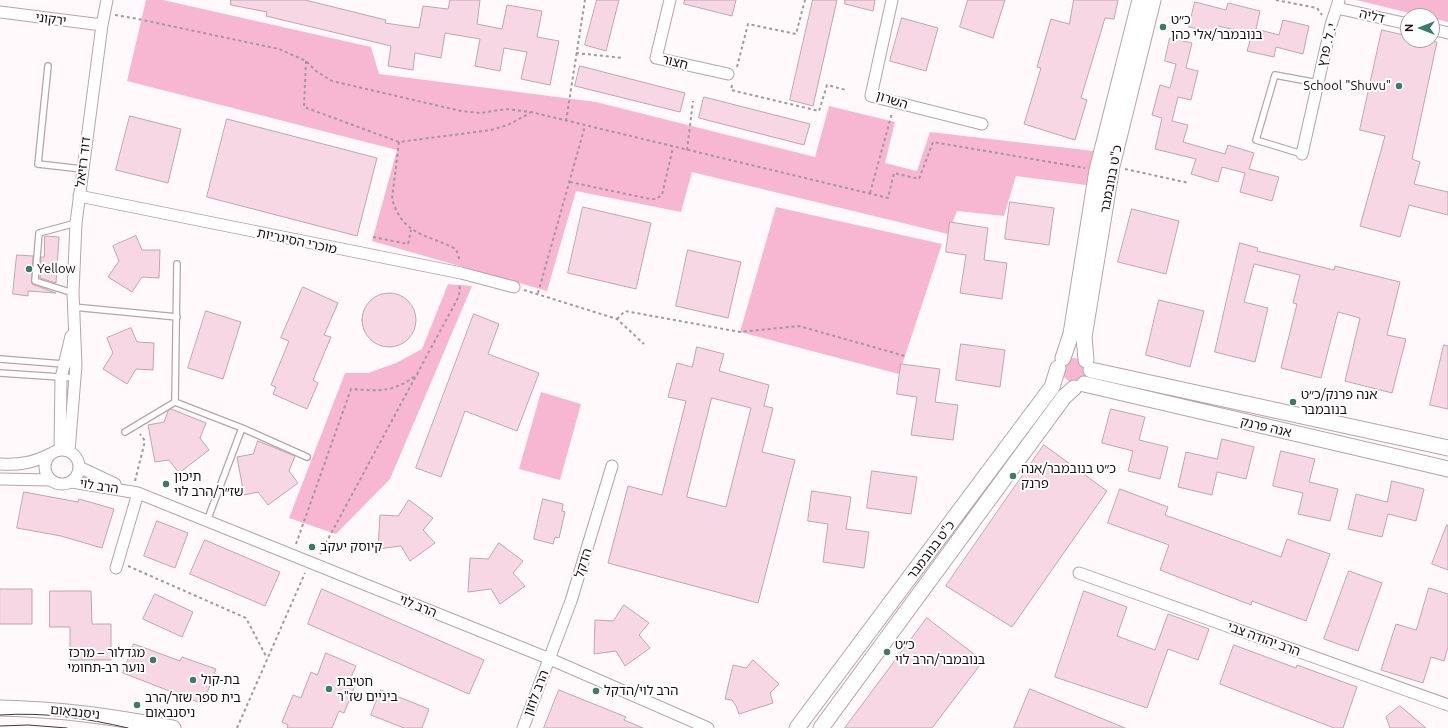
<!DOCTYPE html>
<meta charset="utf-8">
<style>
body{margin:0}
#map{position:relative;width:1448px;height:728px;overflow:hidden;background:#fff9fb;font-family:Ubuntu,sans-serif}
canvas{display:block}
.north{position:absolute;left:1400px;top:8px;width:40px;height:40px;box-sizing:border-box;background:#fff;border:1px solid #a39fa1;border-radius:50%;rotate:270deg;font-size:11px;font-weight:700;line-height:16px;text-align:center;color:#191014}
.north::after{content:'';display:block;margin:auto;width:14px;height:18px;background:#3b7b6a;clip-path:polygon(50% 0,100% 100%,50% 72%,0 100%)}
</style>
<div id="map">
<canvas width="1448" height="728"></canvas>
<div class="north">N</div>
</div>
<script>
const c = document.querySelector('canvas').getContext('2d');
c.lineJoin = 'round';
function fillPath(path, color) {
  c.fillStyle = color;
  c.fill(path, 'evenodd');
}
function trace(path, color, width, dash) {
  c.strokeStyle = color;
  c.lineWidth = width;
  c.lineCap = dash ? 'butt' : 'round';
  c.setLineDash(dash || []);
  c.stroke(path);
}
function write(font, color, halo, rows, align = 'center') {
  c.font = font + ' Ubuntu,"Noto Sans Hebrew",sans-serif';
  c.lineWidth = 4;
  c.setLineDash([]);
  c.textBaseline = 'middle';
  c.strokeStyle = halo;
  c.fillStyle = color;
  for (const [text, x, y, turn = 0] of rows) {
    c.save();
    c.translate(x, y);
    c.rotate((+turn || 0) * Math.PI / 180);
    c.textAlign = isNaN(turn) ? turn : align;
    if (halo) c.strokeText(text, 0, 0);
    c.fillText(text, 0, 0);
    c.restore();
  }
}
fillPath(new Path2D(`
 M 146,0 L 163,0 L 371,47 L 379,74 L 596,102 L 815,157 L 829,106 L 895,122 L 885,163 L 917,171 L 930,132 L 1094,151 L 1086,185 L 1016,176 L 1004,216 L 957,211 L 948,234 L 692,172 L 681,212 L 576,191 L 547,291 L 372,241 L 397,150 L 127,81 Z
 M 1356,0 L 1448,0 L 1448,22 L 1432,18 L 1432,16 L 1422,16 Z
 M 776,207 L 942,244 L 899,374 L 740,332 Z
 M 448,284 L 472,286 L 390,479 L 336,534 L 289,518 L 345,373 L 368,373 L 396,363 L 422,349 Z
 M1062 370a12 12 0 1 1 24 0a12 12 0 1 1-24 0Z
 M 541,392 L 581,404 L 560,480 L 519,469 Z`), '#f7b7d1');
const building = new Path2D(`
 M 231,0 L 305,0 L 386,20 L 385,23 L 419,28 L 423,6 L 448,9 L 450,0 L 480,0 L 477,24 L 502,29 L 507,5 L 542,11 L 537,37 L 559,41 L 550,85 L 521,79 L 527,52 L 504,48 L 500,71 L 475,66 L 480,39 L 445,33 L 441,58 L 415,53 L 413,70 L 388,66 L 391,46 L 266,16 L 267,12 L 231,5 Z
 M 597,0 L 619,0 L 606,51 L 585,45 Z
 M 685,0 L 736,0 L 732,16 L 684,4 Z
 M 813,0 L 837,0 L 813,106 L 790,100 Z
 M 845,0 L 875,0 L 873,11 L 845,4 Z
 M 968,0 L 1005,0 L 993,38 L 960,27 Z
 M 1074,0 L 1118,0 L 1114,19 L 1105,18 L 1081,98 L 1087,100 L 1075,140 L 1024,124 L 1041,68 L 1037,67 L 1051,19 L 1069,24 Z
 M 1195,2 L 1226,10 L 1228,3 L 1260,11 L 1256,29 L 1279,35 L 1283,20 L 1309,26 L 1303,54 L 1276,47 L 1274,57 L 1247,51 L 1252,34 L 1218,26 L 1217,33 L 1189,27 Z
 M 902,18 L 938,28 L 926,71 L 890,61 Z
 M 1382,30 L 1408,36 L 1408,40 L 1437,42 L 1412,159 L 1420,162 L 1414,184 L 1448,192 L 1448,215 L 1409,205 L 1400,237 L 1360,226 L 1385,136 L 1360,130 Z
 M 1170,38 L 1192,43 L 1186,68 L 1198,71 L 1191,100 L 1178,97 L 1172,121 L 1188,125 L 1183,142 L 1225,154 L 1228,145 L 1254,153 L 1249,169 L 1279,177 L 1272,201 L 1240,192 L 1245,173 L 1222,167 L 1218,182 L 1191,174 L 1196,159 L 1155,149 L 1162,118 L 1152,115 L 1160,85 L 1170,88 L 1176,64 L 1165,61 Z
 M 580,66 L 685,93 L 680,112 L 575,86 Z
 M 704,97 L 810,124 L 804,145 L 699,118 Z
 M 130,116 L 181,129 L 168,183 L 116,170 Z
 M 227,119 L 377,158 L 357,236 L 207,197 Z
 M 1010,202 L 1054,208 L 1049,245 L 1005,239 Z
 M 583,207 L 651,223 L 636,289 L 568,273 Z
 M 1132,209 L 1179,221 L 1166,274 L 1118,262 Z
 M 950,222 L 988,228 L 984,260 L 1007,263 L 1002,299 L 960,293 L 966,255 L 946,252 Z
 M 45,236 L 59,237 L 56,283 L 40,278 L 41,257 L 44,257 Z
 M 136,236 L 142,250 L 160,250 L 159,278 L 142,277 L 132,292 L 108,277 L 119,261 L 113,246 Z
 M 1240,243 L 1258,248 L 1257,251 L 1334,270 L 1335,266 L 1400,282 L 1387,335 L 1406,339 L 1392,393 L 1345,381 L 1360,318 L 1338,312 L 1321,378 L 1281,368 L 1297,304 L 1293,303 L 1300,275 L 1254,264 L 1244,302 L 1268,308 L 1255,362 L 1215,352 Z
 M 688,250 L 741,262 L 728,318 L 676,306 Z
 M 17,255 L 33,256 L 32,284 L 56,293 L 28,291 L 28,296 L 13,294 Z
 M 303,287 L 338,303 L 324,335 L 331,337 L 313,380 L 318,383 L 307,409 L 273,394 L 276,387 L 271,385 L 289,341 L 281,338 Z
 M362 320a27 27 0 1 1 54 0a27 27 0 1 1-54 0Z
 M 1159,300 L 1204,311 L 1190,367 L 1146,355 Z
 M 206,311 L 241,322 L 223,379 L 188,368 Z
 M 474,314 L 499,324 L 488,354 L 539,373 L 517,431 L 465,411 L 441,477 L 416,468 Z
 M 131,328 L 137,342 L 154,343 L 153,370 L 136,369 L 127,384 L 103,369 L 113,353 L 107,338 Z
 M 961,344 L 1005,350 L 1000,387 L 956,380 Z
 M 1444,345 L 1448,346 L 1448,409 L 1430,405 Z
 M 697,347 L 724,354 L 719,371 L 769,385 L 764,406 L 773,408 L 762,452 L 795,460 L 758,603 L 608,563 L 628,486 L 662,495 L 686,401 L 668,397 L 677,363 L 692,367 ZM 712,398 L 751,408 L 726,507 L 687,497 Z
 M 901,364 L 940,369 L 935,402 L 958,405 L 953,440 L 911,435 L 917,397 L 897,394 Z
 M 171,409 L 206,423 L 200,438 L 209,450 L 179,473 L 169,460 L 155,462 L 148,425 L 164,422 L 168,411 Z
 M 1111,409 L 1145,417 L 1139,440 L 1168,447 L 1160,479 L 1128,471 L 1133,451 L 1102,443 Z
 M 1222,439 L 1254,447 L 1246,479 L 1217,472 L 1212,495 L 1178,487 L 1186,452 L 1217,459 Z
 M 258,441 L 295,456 L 289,471 L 298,483 L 268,505 L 258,492 L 244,495 L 237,457 L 253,454 Z
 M 1044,445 L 1107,491 L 1012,627 L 946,586 Z
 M 1281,451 L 1315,459 L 1309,482 L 1338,489 L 1330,521 L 1298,514 L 1303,493 L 1273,486 Z
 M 872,471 L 917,477 L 911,514 L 867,508 Z
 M 1392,481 L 1424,489 L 1416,521 L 1388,514 L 1382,537 L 1348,529 L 1356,494 L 1387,502 Z
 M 1120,489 L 1168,507 L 1165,515 L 1281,557 L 1287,539 L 1330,554 L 1306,621 L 1252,601 L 1251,605 L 1160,570 L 1169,545 L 1108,523 Z
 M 812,491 L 851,497 L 846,529 L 869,532 L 864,568 L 823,562 L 828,524 L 808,521 Z
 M 24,492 L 78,502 L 79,499 L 114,509 L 102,548 L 61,536 L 17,528 Z
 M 543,499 L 563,504 L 562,511 L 565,512 L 559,538 L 555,537 L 553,544 L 534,539 Z
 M 409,500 L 433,518 L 423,530 L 435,543 L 410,561 L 401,546 L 378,549 L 380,515 L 398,516 Z
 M 157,521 L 188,533 L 175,568 L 144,556 Z
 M 1447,525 L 1448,525 L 1448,570 L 1432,564 Z
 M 205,540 L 280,572 L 265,606 L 190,574 Z
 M 499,543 L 523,561 L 513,573 L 525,586 L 500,604 L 491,589 L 468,592 L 470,558 L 488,559 Z
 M 1349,571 L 1382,583 L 1358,651 L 1324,639 Z
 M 1429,588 L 1448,594 L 1448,647 L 1444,661 L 1431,657 L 1423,683 L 1381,670 L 1396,624 L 1416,630 Z
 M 0,589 L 32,589 L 32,624 L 0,624 Z
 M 322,589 L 484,660 L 469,694 L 308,624 Z
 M 50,591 L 91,591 L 92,624 L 111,624 L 111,660 L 70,660 L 70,627 L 50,627 Z
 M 1084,591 L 1127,607 L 1117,636 L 1155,650 L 1168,614 L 1209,629 L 1198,660 L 1168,649 L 1147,708 L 1055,677 Z
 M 155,594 L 193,612 L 182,637 L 143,619 Z
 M 624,605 L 649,623 L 639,635 L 650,648 L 625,666 L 616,651 L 594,654 L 595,620 L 613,621 Z
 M 927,618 L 983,661 L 932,728 L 845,728 Z
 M 134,644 L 180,661 L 182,657 L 216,669 L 203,704 L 123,673 Z
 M 1234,645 L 1296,668 L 1297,665 L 1357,687 L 1343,728 L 1334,728 L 1220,684 Z
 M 326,653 L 356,666 L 350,680 L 356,683 L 344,713 L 339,711 L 332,728 L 287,728 L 288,725 L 282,722 L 293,695 L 301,698 L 311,672 L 317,675 Z
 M 753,660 L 779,684 L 770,693 L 773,703 L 739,714 L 736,706 L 732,700 L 725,699 L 733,665 L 746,668 Z
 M 1030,689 L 1125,728 L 1014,728 Z
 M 381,690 L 429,709 L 422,728 L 404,728 L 371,715 Z
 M 559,690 L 626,717 L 624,720 L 643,728 L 544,728 Z
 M 1400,706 L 1426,728 L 1390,728 L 1386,717 Z`);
fillPath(building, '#f7d7e3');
trace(building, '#c0a5af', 1);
const lane = new Path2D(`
 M 48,66 L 38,164 L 82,169
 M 1302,154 L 1256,140 L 1275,75 L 1318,83
 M 177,264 L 175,402 L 242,428 L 207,521
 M 73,293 L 35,281 L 39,233 L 76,223
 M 73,307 L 177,317
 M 0,359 L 76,365
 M 0,373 L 75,378
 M 242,428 L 307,457
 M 125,432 L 175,402`);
const street = new Path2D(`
 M 670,0 L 656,58 L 728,74
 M 892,0 L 871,96 L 982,124
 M 1337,8 L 1408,24
 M 0,12 L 102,25
 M 1432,29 L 1448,33
 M 1302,154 L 1331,25 L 1339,0
 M 79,196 L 461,273 L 514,287
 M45 467a17 17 0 1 1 34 0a17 17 0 1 1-34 0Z
 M 60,450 L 61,378 L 71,336
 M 69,451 L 76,365 L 73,293 L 76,223 L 102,25 L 107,0
 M 0,464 C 19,465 33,463 50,454
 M 79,467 L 115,484
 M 0,479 L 50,480
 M 72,482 L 138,493 L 550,659 L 708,728
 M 116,568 L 138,493
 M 1079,573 L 1448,705
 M 523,728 L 571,601 L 612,466`);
const secondary = new Path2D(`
 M 1063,358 L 1071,334 L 1097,170 L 1140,0
 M 1086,360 L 1084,337 L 1112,166 L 1153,0
 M 1091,370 L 1448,448
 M 1084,384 L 1448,469
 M 0,708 C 60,709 114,717 173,728
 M 797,728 L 1052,387 L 1058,368
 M 821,728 L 1064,397 L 1074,388`);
trace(lane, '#bba1ab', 8);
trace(street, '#bba1ab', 13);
trace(secondary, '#bba1ab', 17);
trace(new Path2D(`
 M 1276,0 L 1317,8 L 1322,15
 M 115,15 L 138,19 L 279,49 L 306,61 L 316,71 L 332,81 L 461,111 L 480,113 L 506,109 L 531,112 L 888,198 L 894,173 L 919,179 L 933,142 L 1085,168
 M 576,53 L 623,58
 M 306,61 L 304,107 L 399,142 L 491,130 L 508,125 L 530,113
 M 737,67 L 748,24 L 796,34 L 805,0
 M 732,85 L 731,90 L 819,111 L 827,85 L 846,90
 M 566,121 L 585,0
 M 399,142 L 392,199 C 403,236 427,234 456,249 L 460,261
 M 687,150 L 693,101
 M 1125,169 L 1189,183
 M 570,182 L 650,199 L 656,199 L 662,195 L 673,147
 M 870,193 L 892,113
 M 373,237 L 408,244 L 411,230
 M 524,290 L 617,319 L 644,344
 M 538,293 L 585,126
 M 617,319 L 625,311 L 740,332 L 799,326 L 905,356
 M 135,481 L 145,441 L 140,434
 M 296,544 L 351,389 C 380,391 393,393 418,374
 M 320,554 L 459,296 L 460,284
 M 128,566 L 246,618 L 267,658
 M 237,728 L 305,573`), '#a1999c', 2, [3, 3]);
trace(lane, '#fff', 5.5);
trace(street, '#fff', 11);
trace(secondary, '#fff', 15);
trace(new Path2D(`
 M 0,715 C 43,712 86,718 128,728
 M 0,726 L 28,725 L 67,728`), '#3e3639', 1);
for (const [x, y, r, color] of [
 [1163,27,4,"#3b7b6a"],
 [1399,86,4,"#3b7b6a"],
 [29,269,4,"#3b7b6a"],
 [1293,402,4,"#3b7b6a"],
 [1013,476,4,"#3b7b6a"],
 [166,484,4,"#3b7b6a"],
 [312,547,4,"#3b7b6a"],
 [887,652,4,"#3b7b6a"],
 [153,660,4,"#3b7b6a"],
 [193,680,4,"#3b7b6a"],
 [329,689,4,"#3b7b6a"],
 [596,691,4,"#3b7b6a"],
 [137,705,4,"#3b7b6a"]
]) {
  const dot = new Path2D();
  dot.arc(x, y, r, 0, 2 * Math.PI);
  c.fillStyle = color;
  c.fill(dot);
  trace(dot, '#fff', 1.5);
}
write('13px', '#191014', '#fff', [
 ["דליה",1372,16,13],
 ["ירקוני",51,19,7],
 ["י. ל. פרץ",1327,45,-76],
 ["חצור",675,62,14],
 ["השרון",892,100,18],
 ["דוד רזיאל",83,162,-83],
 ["כ\"ט בנובמבר",1111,179,-79],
 ["מוכרי הסיגריות",297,241,12],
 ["אנה פרנק",1266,427,13],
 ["הרב לוי",99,486,9],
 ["כ\"ט בנובמבר",931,550,-53],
 ["הדקל",583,563,-73],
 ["הרב לוי",418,606,22],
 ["הרב יהודה צבי",1264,639,20],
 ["הרב לוזון",536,693,-69],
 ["ניסנבאום",75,712,6]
]);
write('13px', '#191014', '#fff', [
 ["כ״ט",1171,20],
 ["בנובמבר/אלי כהן",1171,35],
 ["School \"Shuvu\"",1391,86,"right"],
 ["Yellow",37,269],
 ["אנה פרנק/כ״ט",1301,395],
 ["בנובמבר",1301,410],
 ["כ״ט בנובמבר/אנה",1021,469],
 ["פרנק",1021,484],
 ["תיכון",174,477],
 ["שז״ר/הרב לוי",174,492],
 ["קיוסק יעקב",320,547],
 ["כ״ט",895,645],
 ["בנובמבר/הרב לוי",895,660],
 ["מגדלור – מרכז",145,653,"right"],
 ["נוער רב-תחומי",145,668,"right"],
 ["בת-קול",201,680],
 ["חטיבת",337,682],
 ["ביניים שז\"ר",337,697],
 ["הרב לוי/הדקל",604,691],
 ["בית ספר שזר/הרב",145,698],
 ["ניסנבאום",145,713]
], 'left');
</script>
